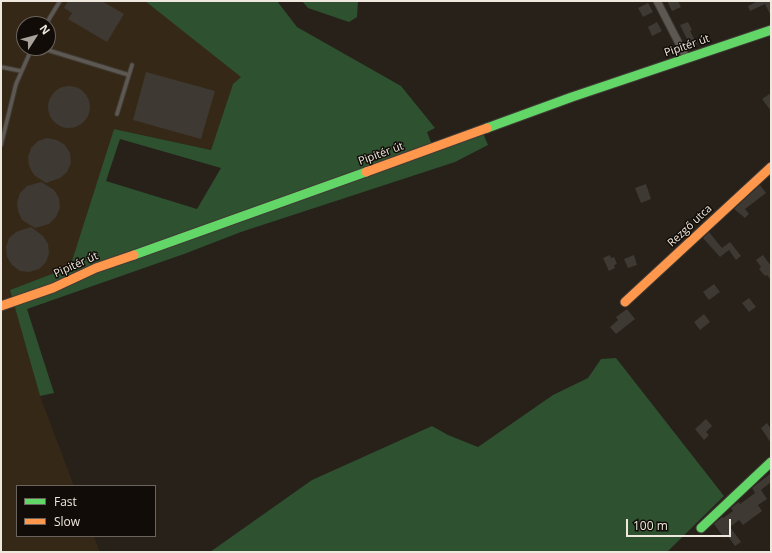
<!DOCTYPE html>
<meta charset="utf-8">
<style>
body{margin:0}
#map{position:relative;width:772px;height:553px;overflow:hidden;background:#27211a;font-family:"Open Sans",sans-serif}
canvas{display:block}
.frame{position:absolute;inset:0;border:2px solid #efe8df;pointer-events:none}
.legend{position:absolute;left:16px;top:485px;width:140px;height:52px;box-sizing:border-box;background:#110c07;border:1px solid #6a645d;margin:0;padding:5px 7px;list-style:none;font-size:12px;color:#efe8df}
.legend li{display:flex;align-items:center;gap:8px;height:20px}
.legend b{width:20px;border:1px solid #6a645d}
.north{position:absolute;left:16px;top:16px;width:40px;height:40px;box-sizing:border-box;background:#110c07;border:1px solid #6a645d;border-radius:50%;rotate:54deg;font-size:11px;font-weight:700;line-height:16px;text-align:center;color:#efe8df}
.north::after{content:'';display:block;margin:auto;width:14px;height:18px;background:#a9a29a;clip-path:polygon(50% 0,100% 100%,50% 72%,0 100%)}
.scale{position:absolute;left:626px;top:519px;width:105px;height:18px;box-sizing:border-box;border:2px solid #efe8df;border-top:0;padding-left:5px;font-size:12px;line-height:14px;white-space:nowrap;color:#efe8df;-webkit-text-stroke:3px #110c07;paint-order:stroke}
</style>
<div id="map">
<canvas width="772" height="553"></canvas>
<div class="frame"></div>
<ul class="legend">
<li><b style="height:5px;background:#63d668"></b>Fast</li>
<li><b style="height:5px;background:#ff974d"></b>Slow</li>
</ul>
<div class="north">N</div>
<div class="scale">100 m</div>
</div>
<script>
const c = document.querySelector('canvas').getContext('2d');
c.lineJoin = 'round';
function fillPath(path, color) {
  c.fillStyle = color;
  c.fill(path, 'evenodd');
}
function trace(path, color, width, dash) {
  c.strokeStyle = color;
  c.lineWidth = width;
  c.lineCap = dash ? 'butt' : 'round';
  c.setLineDash(dash || []);
  c.stroke(path);
}
function write(font, color, halo, rows, align = 'center') {
  c.font = font + ' "Open Sans",sans-serif';
  c.lineWidth = 3;
  c.setLineDash([]);
  c.textBaseline = 'middle';
  c.strokeStyle = halo;
  c.fillStyle = color;
  for (const [text, x, y, turn = 0] of rows) {
    c.save();
    c.translate(x, y);
    c.rotate((+turn || 0) * Math.PI / 180);
    c.textAlign = isNaN(turn) ? turn : align;
    if (halo) c.strokeText(text, 0, 0);
    c.fillText(text, 0, 0);
    c.restore();
  }
}
fillPath(new Path2D(`
 M 1,1 L 145,1 L 242,77 L 233,84 L 211,150 L 114,129 L 70,267 L 10,290 L 40,396 L 74,486 L 17,486 L 17,536 L 94,536 L 100,552 L 1,552 ZM 24,24 L 48,24 L 48,48 L 24,48 Z`), '#362817');
fillPath(new Path2D(`
 M 145,1 L 277,1 L 297,27 L 401,86 L 435,128 L 427,132 L 432,145 L 480,126 L 488,145 L 455,162 L 241,232 L 184,254 L 27,309 L 54,393 L 40,396 L 10,290 L 70,267 L 114,129 L 211,150 L 233,84 L 241,77 ZM 120,139 L 221,168 L 197,209 L 106,181 Z
 M 302,1 L 358,1 L 357,17 L 349,22 L 308,8 Z
 M 616,358 L 724,496 L 667,552 L 210,552 L 312,480 L 432,426 L 448,435 L 478,447 L 553,395 L 588,378 L 601,359 Z`), '#2e5130');
fillPath(new Path2D(`
 M 68,1 L 102,1 L 124,14 L 107,42 L 68,19 L 72,13 L 64,8 Z
 M 667,1 L 678,1 L 681,7 L 672,11 Z
 M 758,1 L 771,1 L 771,16 L 765,4 L 750,11 L 748,6 Z
 M 648,3 L 653,12 L 643,17 L 638,8 Z
 M 657,22 L 662,31 L 652,36 L 648,27 Z
 M 688,22 L 692,30 L 690,31 L 697,44 L 691,47 L 680,25 Z
 M 146,72 L 215,91 L 201,139 L 133,120 Z
 M48 107a21 21 0 1 1 42 0a21 21 0 1 1-42 0Z
 M 771,93 L 771,111 L 762,99 Z
 M 47,138 L 57,140 L 65,145 L 70,153 L 71,163 L 67,172 L 60,178 L 46,183 L 34,175 L 29,166 L 28,157 L 31,148 L 38,141 Z
 M 41,182 L 54,190 L 59,198 L 60,208 L 56,217 L 49,224 L 35,228 L 22,220 L 18,211 L 17,202 L 20,193 L 27,186 Z
 M 646,184 L 651,199 L 641,203 L 635,188 Z
 M 760,185 L 766,193 L 745,209 L 749,214 L 745,218 L 734,209 Z
 M 31,227 L 43,236 L 48,244 L 49,254 L 46,262 L 39,269 L 29,272 L 20,271 L 12,265 L 7,257 L 6,247 L 9,238 L 16,232 Z
 M 709,232 L 722,248 L 730,242 L 741,256 L 736,260 L 729,250 L 720,257 L 703,238 Z
 M 610,255 L 611,258 L 614,257 L 617,264 L 614,265 L 615,268 L 609,271 L 603,258 Z
 M 634,255 L 637,265 L 628,268 L 624,259 Z
 M 763,255 L 771,266 L 771,280 L 767,275 L 765,276 L 759,269 L 761,267 L 756,260 Z
 M 714,284 L 720,292 L 709,300 L 703,292 Z
 M 749,298 L 756,307 L 749,312 L 742,303 Z
 M 627,309 L 635,319 L 616,334 L 610,327 L 618,320 L 616,317 Z
 M 704,314 L 710,322 L 700,330 L 694,322 Z
 M 706,419 L 712,426 L 706,432 L 709,435 L 704,440 L 695,429 Z
 M 767,423 L 771,429 L 771,443 L 761,428 Z
 M 771,473 L 771,482 L 761,490 L 767,499 L 758,505 L 762,511 L 743,525 L 739,520 L 730,527 L 741,542 L 735,546 L 727,535 L 724,538 L 714,524 L 722,517 L 723,518 L 733,511 L 731,508 L 739,502 L 740,504 L 755,493 L 752,488 Z`), '#3e3933');
const lane = new Path2D(`
 M 46,24 L 60,1
 M 41,48 L 129,75
 M 1,67 L 21,71
 M 117,114 L 132,65
 M 1,145 L 16,84 L 32,48`);
const street = new Path2D(`
 M 657,1 L 687,59`);
const fast = new Path2D(`
 M 487,128 L 572,97 L 771,30
 M 134,255 L 366,172
 M 701,528 L 771,462`);
const slow = new Path2D(`
 M 366,172 L 487,128
 M 625,302 L 771,167
 M 1,306 L 53,288 L 96,268 L 134,255`);
trace(lane, '#403b35', 5.5);
trace(street, '#403b35', 9);
trace(fast, '#403b35', 11);
trace(slow, '#403b35', 11);
trace(lane, '#5e5852', 3.5);
trace(street, '#5e5852', 7);
trace(fast, '#63d668', 9);
trace(slow, '#ff974d', 9);
write('11px', '#efe8df', '#110c07', [
 ["Pipitér út",687,46,-19],
 ["Pipitér út",381,154,-20],
 ["Rezgő utca",690,226,-43],
 ["Pipitér út",76,265,-24]
]);
</script>
